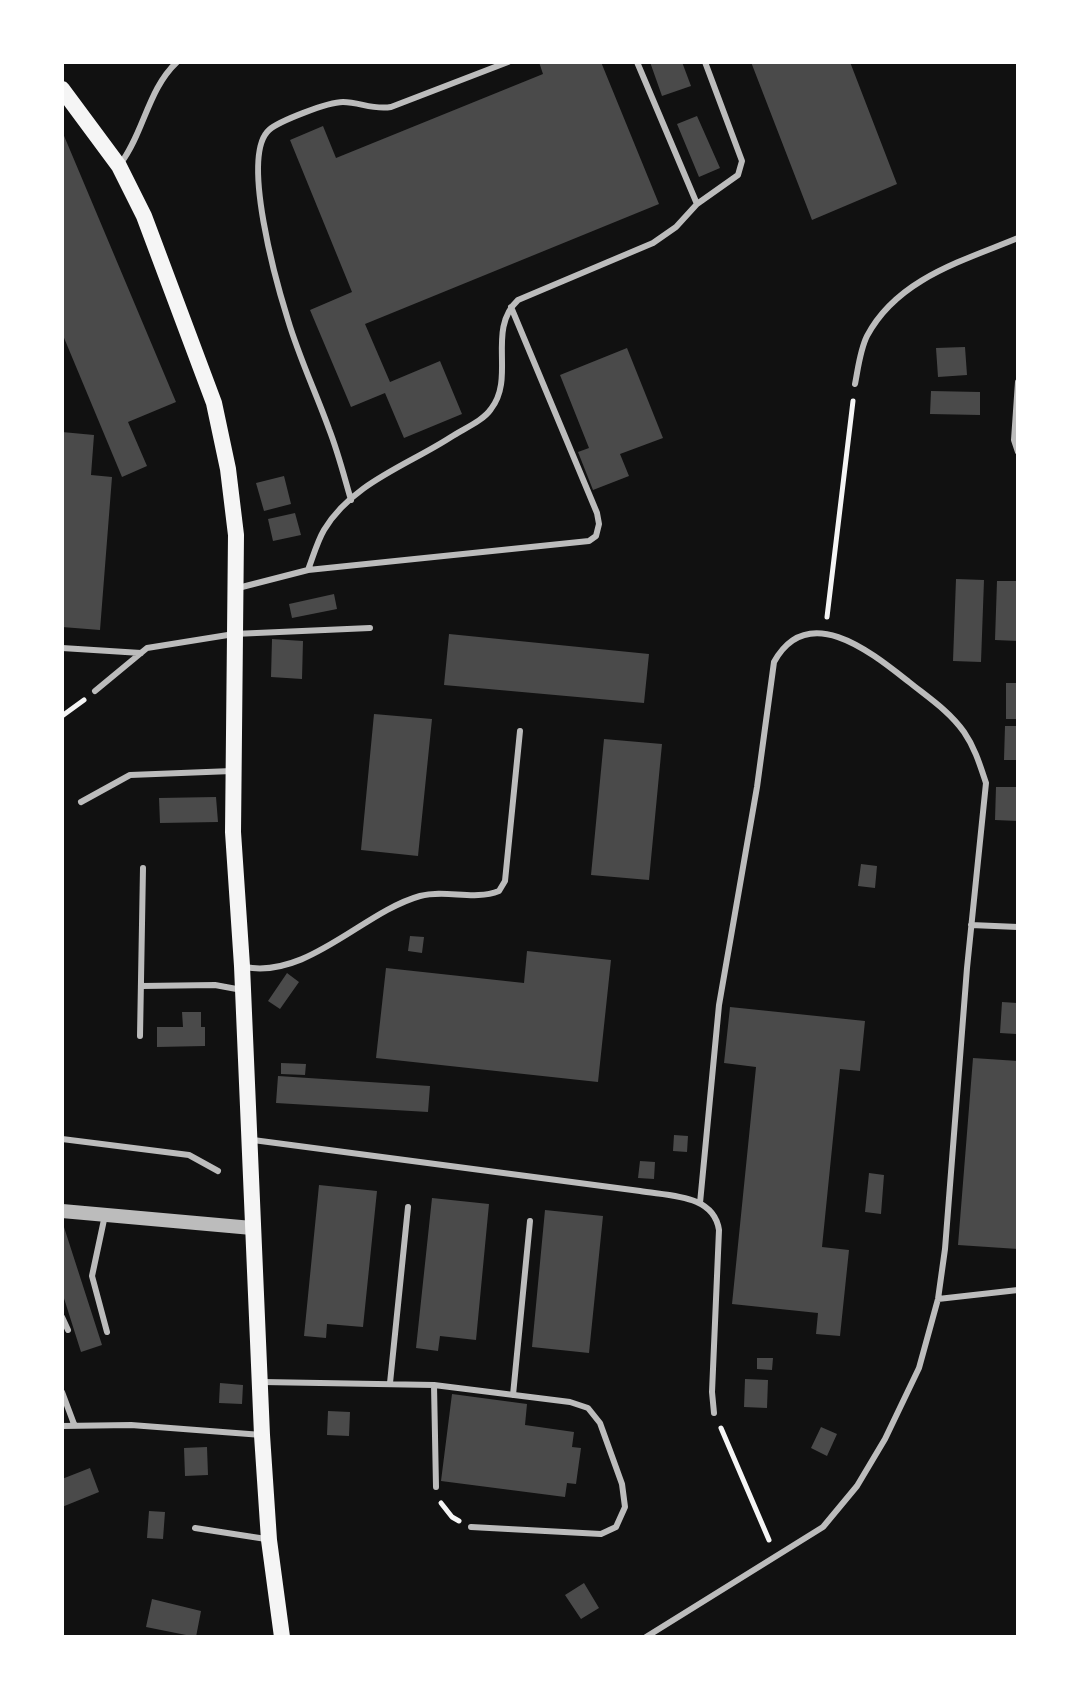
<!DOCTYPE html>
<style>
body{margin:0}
#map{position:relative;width:1080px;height:1699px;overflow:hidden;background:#111;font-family:"PT Sans Narrow",sans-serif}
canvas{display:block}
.frame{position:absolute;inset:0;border:64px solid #fff;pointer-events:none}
</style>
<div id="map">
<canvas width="1080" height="1699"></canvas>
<div class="frame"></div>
</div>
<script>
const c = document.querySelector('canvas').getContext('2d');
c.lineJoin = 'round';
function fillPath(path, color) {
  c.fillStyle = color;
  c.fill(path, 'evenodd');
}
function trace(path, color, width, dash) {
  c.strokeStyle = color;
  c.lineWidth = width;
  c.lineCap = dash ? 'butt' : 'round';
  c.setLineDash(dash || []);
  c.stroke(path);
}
fillPath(new Path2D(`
 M 539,62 L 601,62 L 659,204 L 365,324 L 390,382 L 440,361 L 462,414 L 404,438 L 385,393 L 351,407 L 310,310 L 352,292 L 290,140 L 323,126 L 336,158 L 543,74 Z
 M 650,62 L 682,62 L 691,86 L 662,96 Z
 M 751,62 L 850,62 L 897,184 L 812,220 Z
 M 697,116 L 720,168 L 699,177 L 677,124 Z
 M 62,131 L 176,402 L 128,422 L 147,466 L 122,477 L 62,333 Z
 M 965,347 L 967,375 L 938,377 L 936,348 Z
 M 627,348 L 663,438 L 620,454 L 629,476 L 593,490 L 578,452 L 589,448 L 560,375 Z
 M 931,391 L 980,392 L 980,415 L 930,414 Z
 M 62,432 L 94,435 L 91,475 L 112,477 L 100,630 L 62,627 Z
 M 284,476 L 291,504 L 264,511 L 256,483 Z
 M 295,513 L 301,535 L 273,541 L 268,519 Z
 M 956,579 L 984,580 L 981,662 L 953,661 Z
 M 997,581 L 1018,581 L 1018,641 L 995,640 Z
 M 334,594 L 337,609 L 292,618 L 289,604 Z
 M 449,634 L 649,654 L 644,703 L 444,685 Z
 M 272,639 L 303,641 L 302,679 L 271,677 Z
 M 1006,683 L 1018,683 L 1018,719 L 1006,719 Z
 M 374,714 L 432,719 L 418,856 L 361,850 Z
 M 1005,726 L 1018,726 L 1018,760 L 1004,760 Z
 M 604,739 L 662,744 L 649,880 L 591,875 Z
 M 996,787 L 1018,787 L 1018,821 L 995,820 Z
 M 216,797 L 218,822 L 160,823 L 159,798 Z
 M 861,864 L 877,866 L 875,888 L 858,886 Z
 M 410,936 L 424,937 L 422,953 L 408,951 Z
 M 527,951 L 611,960 L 598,1082 L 376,1058 L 386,968 L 524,983 Z
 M 287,973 L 299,982 L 280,1009 L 268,1001 Z
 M 1002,1002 L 1017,1003 L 1016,1034 L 1000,1033 Z
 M 730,1007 L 865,1021 L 860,1071 L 840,1069 L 822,1247 L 849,1250 L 840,1336 L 816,1334 L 818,1313 L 732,1304 L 756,1067 L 724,1063 Z
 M 182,1012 L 201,1012 L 201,1027 L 205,1027 L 205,1046 L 157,1047 L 157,1027 L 183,1027 Z
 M 973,1058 L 1018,1061 L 1018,1249 L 958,1245 Z
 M 281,1063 L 306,1064 L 305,1075 L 281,1074 Z
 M 278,1076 L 430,1086 L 428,1112 L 276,1103 Z
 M 674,1135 L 688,1136 L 687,1152 L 673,1151 Z
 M 640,1161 L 655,1162 L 654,1179 L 638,1178 Z
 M 869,1173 L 884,1175 L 881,1214 L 865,1212 Z
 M 319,1185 L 377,1191 L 363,1327 L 327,1324 L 326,1338 L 304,1336 Z
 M 432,1198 L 489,1204 L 476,1340 L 440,1336 L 438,1351 L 416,1348 Z
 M 545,1210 L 603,1216 L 589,1353 L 532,1347 Z
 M 63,1224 L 102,1345 L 81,1352 L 62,1292 Z
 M 757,1358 L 773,1358 L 772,1370 L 757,1369 Z
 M 745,1379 L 768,1380 L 767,1408 L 744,1407 Z
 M 220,1383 L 243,1385 L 242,1404 L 219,1403 Z
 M 452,1394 L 527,1404 L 525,1425 L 574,1432 L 572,1447 L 581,1448 L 576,1484 L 567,1483 L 565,1497 L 441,1481 Z
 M 328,1411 L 350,1412 L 349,1436 L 327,1435 Z
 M 821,1427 L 837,1434 L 827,1456 L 811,1448 Z
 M 207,1447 L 208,1475 L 185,1476 L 184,1448 Z
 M 90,1468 L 99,1492 L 62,1507 L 62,1479 Z
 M 149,1511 L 165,1512 L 163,1539 L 147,1538 Z
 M 584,1583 L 599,1608 L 581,1619 L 565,1595 Z
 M 152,1599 L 201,1611 L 196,1637 L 146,1627 Z`), '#4a4a4a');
trace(new Path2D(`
 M 827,617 L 853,401
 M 62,716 L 84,700
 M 721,1428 L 769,1540
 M 441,1503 L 452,1517 L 459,1521`), '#f5f5f5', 5);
trace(new Path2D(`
 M 121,163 C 144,132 148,89 177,62
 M 697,204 L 738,175 L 742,161 L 705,62
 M 1018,382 L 1014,440 L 1018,452
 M 855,384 C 858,369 860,350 867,336 C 897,279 962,261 1018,238
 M 351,500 C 344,476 338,452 329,429 C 316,393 299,357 288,320 C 277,285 240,156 269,130 C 279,121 328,102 343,102 C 360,102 372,110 391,107 L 508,62
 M 308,570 L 589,541 L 596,536 L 599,524 L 597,513 L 511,307
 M 238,588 L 308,570 C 313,557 317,542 324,530 C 352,483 408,465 451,437 C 463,429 483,421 491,409 C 516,377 486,330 518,300 L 653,243 L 676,227 L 697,204 L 637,62
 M 62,648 L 141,653
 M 95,691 L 147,648 L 234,634 L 370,628
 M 81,802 L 130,775 L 232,771
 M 971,925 L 1018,927
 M 245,967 C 308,979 363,912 420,896 C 446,889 474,901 499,891 L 505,881 L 520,731
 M 142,986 L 215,985 L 242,990
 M 140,1036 L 143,868
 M 62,1139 L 189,1155 L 218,1171
 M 253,1140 L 640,1191 C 669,1196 714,1194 719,1230 L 712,1392 L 714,1413
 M 105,1215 L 92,1276 L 107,1332
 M 938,1299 L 1018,1290
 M 62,1317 L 68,1330
 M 263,1382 L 434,1385 L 570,1402 L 588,1408 L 600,1423 L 622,1484 L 625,1507 L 616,1527 L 601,1534 L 471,1527
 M 390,1383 L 408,1207
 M 434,1385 L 436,1487
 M 62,1392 L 74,1424
 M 513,1395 L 530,1221
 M 62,1426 L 131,1425 L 262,1435
 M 195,1528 L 266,1539
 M 646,1637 L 823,1527 L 857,1486 L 885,1439 L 919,1368 L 938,1299 L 945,1249 L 967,968 L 986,783 C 980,765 975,748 964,732 C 949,711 929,698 909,682 C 872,653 808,600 774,662 L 757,787 L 719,1005 L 700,1203`), '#bcbcbc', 6);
trace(new Path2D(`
 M 62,1211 L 252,1228`), '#bcbcbc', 14);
trace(new Path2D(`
 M 62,89 L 119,166 L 144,216 L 214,403 L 228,469 L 236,535 L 233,832 L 242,966 L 262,1435 L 269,1540 L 282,1637`), '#f5f5f5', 16);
</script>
